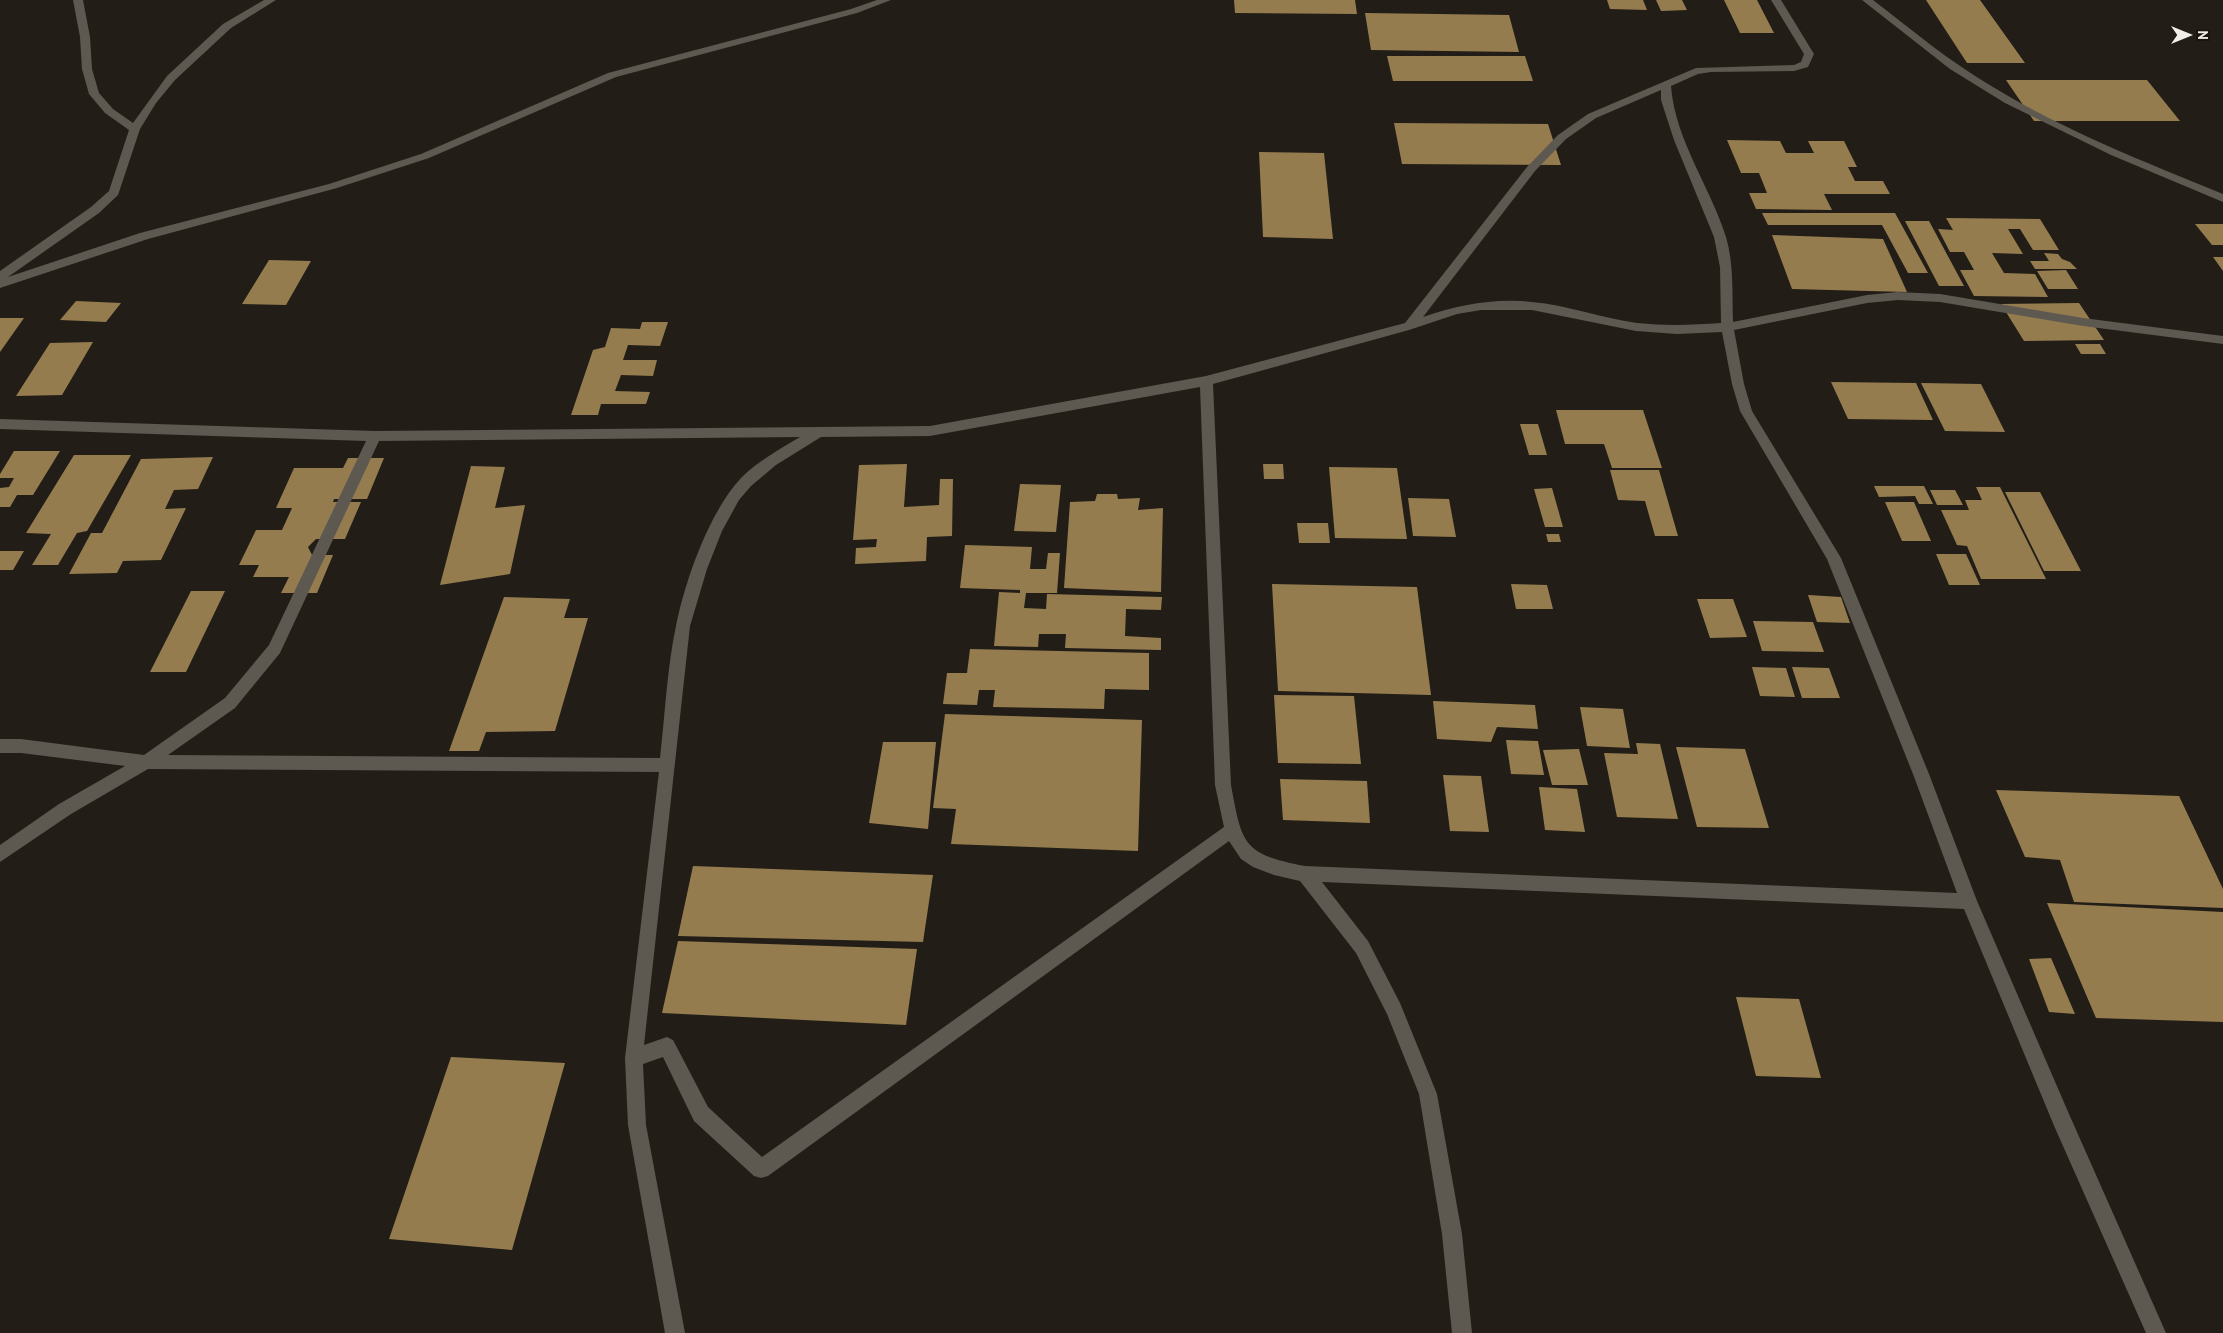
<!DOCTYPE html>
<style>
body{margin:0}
#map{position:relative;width:2223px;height:1333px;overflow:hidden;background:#221e17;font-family:"PT Sans",sans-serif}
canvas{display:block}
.north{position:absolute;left:2163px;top:10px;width:50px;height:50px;-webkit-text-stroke:4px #19150e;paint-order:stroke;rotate:90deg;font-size:14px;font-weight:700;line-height:20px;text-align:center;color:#f1eee9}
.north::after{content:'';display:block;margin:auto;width:18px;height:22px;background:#f1eee9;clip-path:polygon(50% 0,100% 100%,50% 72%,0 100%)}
</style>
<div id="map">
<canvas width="2223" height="1333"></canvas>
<div class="north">N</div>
</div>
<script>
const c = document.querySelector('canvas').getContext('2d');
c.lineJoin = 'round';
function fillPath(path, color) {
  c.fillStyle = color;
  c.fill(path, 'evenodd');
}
fillPath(new Path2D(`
 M 1234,0 L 1355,0 L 1357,14 L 1235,13 Z
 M 1607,0 L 1643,0 L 1647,10 L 1610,9 Z
 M 1656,0 L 1682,0 L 1687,10 L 1661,11 Z
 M 1724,0 L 1757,0 L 1774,33 L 1740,33 Z
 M 1926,0 L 1980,0 L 2025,63 L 1967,63 Z
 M 1365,13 L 1509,15 L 1519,52 L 1371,50 Z
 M 1387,56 L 1525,56 L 1533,81 L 1393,81 Z
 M 2006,80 L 2147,80 L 2180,121 L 2034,121 Z
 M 1394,123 L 1548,124 L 1561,165 L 1402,164 Z
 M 1727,140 L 1780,141 L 1786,153 L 1814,153 L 1808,141 L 1844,141 L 1857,167 L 1848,167 L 1855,181 L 1883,181 L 1890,194 L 1824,194 L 1832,210 L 1756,209 L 1749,193 L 1767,193 L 1759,173 L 1741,173 Z
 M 1259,152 L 1324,153 L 1333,239 L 1263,237 Z
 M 1762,213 L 1895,213 L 1928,273 L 1908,273 L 1882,225 L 1768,225 Z
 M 1946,218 L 2040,219 L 2059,250 L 2033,250 L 2020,229 L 2008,229 L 2023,254 L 1992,253 L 2004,273 L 2035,274 L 2048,297 L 1974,296 L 1960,270 L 1974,270 L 1964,252 L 1950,252 L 1938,229 L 1953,230 Z
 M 1905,221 L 1929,221 L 1964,286 L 1939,286 Z
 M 2195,224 L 2223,224 L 2223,245 L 2212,245 Z
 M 1772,235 L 1883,239 L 1907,292 L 1792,289 Z
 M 2044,253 L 2058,254 L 2062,259 L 2070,262 L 2077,269 L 2035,269 L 2030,261 L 2049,261 Z
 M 2213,257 L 2223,257 L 2223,271 Z
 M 269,260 L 311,261 L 286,305 L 242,304 Z
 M 2066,270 L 2078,289 L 2048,289 L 2037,271 Z
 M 76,301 L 121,303 L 106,322 L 60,320 Z
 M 2079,303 L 2104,340 L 2024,341 L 2001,304 Z
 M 0,318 L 24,318 L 0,352 Z
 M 642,322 L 668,322 L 660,346 L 628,345 L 623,360 L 657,360 L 653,376 L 621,375 L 615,391 L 650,392 L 646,404 L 601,404 L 598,415 L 571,415 L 593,350 L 605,347 L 611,328 L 640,329 Z
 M 93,342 L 62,395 L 16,396 L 50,343 Z
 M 2075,344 L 2100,344 L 2106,354 L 2081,354 Z
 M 1831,382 L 1916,383 L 1933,420 L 1848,419 Z
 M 1921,383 L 1981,384 L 2005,432 L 1945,431 Z
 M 1556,410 L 1643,410 L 1662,468 L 1612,468 L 1604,444 L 1565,444 Z
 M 1520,424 L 1538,424 L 1547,455 L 1529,455 Z
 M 14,451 L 60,451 L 33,495 L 17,495 L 10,507 L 0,507 L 0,488 L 9,487 L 14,478 L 0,478 L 0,474 Z
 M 74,455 L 131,455 L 87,531 L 77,533 L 58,565 L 32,565 L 51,534 L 26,533 Z
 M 213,457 L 198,489 L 174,490 L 165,509 L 186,508 L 161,560 L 123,561 L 117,573 L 69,574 L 91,533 L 102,533 L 141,459 Z
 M 348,458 L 384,458 L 367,499 L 334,499 L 333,502 L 361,502 L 345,539 L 316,539 L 308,547 L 312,555 L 333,555 L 317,593 L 281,593 L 289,577 L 253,577 L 259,565 L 239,565 L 256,530 L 282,530 L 292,508 L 276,508 L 294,468 L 343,468 Z
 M 907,464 L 904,507 L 939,505 L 940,479 L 953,479 L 952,536 L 927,537 L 926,561 L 855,564 L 856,548 L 876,547 L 877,539 L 853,540 L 859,465 Z
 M 1263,464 L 1283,464 L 1284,479 L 1264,479 Z
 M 471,466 L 505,467 L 495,508 L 525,505 L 510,574 L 440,585 Z
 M 1329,467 L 1397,468 L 1407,539 L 1335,538 Z
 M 1610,470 L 1659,470 L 1678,536 L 1655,536 L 1645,501 L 1618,500 Z
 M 1020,484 L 1061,485 L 1056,532 L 1014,531 Z
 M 1874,486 L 1924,486 L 1933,504 L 1919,504 L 1915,496 L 1879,497 Z
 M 1976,487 L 2000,487 L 2046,579 L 1981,579 L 1967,546 L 1957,545 L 1941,510 L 1969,510 L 1965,500 L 1982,500 Z
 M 1552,488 L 1563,527 L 1545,527 L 1534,489 Z
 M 1930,490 L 1955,490 L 1963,505 L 1937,505 Z
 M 2005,492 L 2040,492 L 2081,571 L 2044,571 Z
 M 1097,494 L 1117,494 L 1118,499 L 1140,498 L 1138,510 L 1163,508 L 1161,592 L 1064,588 L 1070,502 L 1095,501 Z
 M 1408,498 L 1449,499 L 1456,537 L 1413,536 Z
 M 1885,502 L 1914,502 L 1931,541 L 1902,541 Z
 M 1297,523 L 1328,523 L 1330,543 L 1299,543 Z
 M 1546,534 L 1559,534 L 1561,542 L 1548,542 Z
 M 965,545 L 1032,547 L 1030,569 L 1046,569 L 1048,553 L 1060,553 L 1057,593 L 1026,593 L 1024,608 L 1046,609 L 1047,594 L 1162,597 L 1161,610 L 1126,609 L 1125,636 L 1161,638 L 1161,650 L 1065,648 L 1066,634 L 1039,634 L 1038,647 L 994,646 L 999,592 L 1020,593 L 1020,590 L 960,588 Z
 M 0,551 L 24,551 L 13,570 L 0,570 Z
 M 1936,554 L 1966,554 L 1980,585 L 1949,585 Z
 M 1272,584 L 1417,587 L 1431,695 L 1278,691 Z
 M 1511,584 L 1547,585 L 1553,609 L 1516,609 Z
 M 191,591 L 225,591 L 186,672 L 150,672 Z
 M 1808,595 L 1841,597 L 1850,623 L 1817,622 Z
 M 504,597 L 570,599 L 564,618 L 588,618 L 555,731 L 486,732 L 479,751 L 449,751 Z
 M 1697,599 L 1733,599 L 1747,637 L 1710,638 Z
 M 1753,621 L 1813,622 L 1824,652 L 1762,651 Z
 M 970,649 L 1149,653 L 1149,690 L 1105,689 L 1104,709 L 993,707 L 995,690 L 979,690 L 977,705 L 943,704 L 947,673 L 967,673 Z
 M 1752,667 L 1786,668 L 1795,697 L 1760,696 Z
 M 1792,667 L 1829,668 L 1840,698 L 1802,698 Z
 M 1274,695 L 1354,696 L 1361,764 L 1278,763 Z
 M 1433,701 L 1535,705 L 1538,729 L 1497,727 L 1491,742 L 1437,739 Z
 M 1580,707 L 1623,709 L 1630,748 L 1587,746 Z
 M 945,714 L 1142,720 L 1138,851 L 951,844 L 956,809 L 933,808 Z
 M 1506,740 L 1538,741 L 1544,775 L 1511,774 Z
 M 883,742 L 936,742 L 928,829 L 869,823 Z
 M 1636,743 L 1660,744 L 1678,819 L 1617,817 L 1604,753 L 1638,754 Z
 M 1676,747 L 1745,749 L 1769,828 L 1697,827 Z
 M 1579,749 L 1588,785 L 1552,785 L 1543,750 Z
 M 1443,775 L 1481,776 L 1489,832 L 1450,831 Z
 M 1280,779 L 1367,781 L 1370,823 L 1283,820 Z
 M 1539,787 L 1577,789 L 1585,832 L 1545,830 Z
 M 1996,790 L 2179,796 L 2223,889 L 2223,908 L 2074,902 L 2060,860 L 2025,857 Z
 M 693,866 L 933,875 L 923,942 L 678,936 Z
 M 2047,903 L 2223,912 L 2223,1022 L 2096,1018 Z
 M 678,941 L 917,949 L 906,1025 L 662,1013 Z
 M 2051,958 L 2075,1014 L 2049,1012 L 2029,959 Z
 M 1736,997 L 1799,999 L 1821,1078 L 1756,1076 Z
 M 451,1057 L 565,1063 L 512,1250 L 389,1239 Z`), '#957c4f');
fillPath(new Path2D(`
 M 73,0 L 83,0 L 90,37 L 92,69 L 99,93 L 113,109 L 133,123 L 167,76 L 223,24 L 264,0 L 276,0 L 231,28 L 175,80 L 156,103 L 140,129 L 118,195 L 99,213 L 8,277 L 140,233 L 329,184 L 421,154 L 608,73 L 851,9 L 877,0 L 891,0 L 857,13 L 616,77 L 429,158 L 337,188 L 148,239 L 0,288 L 0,271 L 91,207 L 109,191 L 129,130 L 105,113 L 89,94 L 82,69 L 80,37 Z
 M 1771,0 L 1781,0 L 1814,54 L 1808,67 L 1794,71 L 1711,72 L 1698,74 L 1671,86 C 1675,140 1710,186 1726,237 C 1734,264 1732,293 1733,322 L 1867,295 L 1898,292 L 1940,294 L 2083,318 L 2223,336 L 2223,344 L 2083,326 L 1940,302 L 1898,300 L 1867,303 L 1734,330 L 1744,384 L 1752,411 L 1841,558 L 1929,774 L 1977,901 L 2069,1114 L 2166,1333 L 2146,1333 L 2055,1128 L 1964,909 L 1322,882 L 1368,941 L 1400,1003 L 1437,1094 L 1462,1234 L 1472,1333 L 1452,1333 L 1442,1234 L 1419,1094 L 1387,1014 L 1356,953 L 1300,881 L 1274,875 L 1253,867 L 1241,859 L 1229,841 L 768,1176 L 761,1178 L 754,1176 L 694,1121 L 663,1057 L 643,1064 L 646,1125 L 685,1333 L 665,1333 L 628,1125 L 625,1058 L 659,772 L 148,769 L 71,814 L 0,862 L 0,845 L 59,804 L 125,766 L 21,753 L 0,753 L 0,739 L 21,739 L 144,755 L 225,698 L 269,645 L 366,441 L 0,429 L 0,419 L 375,431 L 930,426 L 1206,376 L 1405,323 L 1527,167 L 1558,135 L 1588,114 L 1696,68 L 1794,65 L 1801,62 L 1804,54 ZM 1661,90 L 1661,100 L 1674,140 L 1714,237 L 1720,267 L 1721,323 C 1693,325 1665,326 1637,323 C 1601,318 1567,305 1532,302 C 1494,298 1458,305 1423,317 L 1535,171 L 1566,139 L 1596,118 ZM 1481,310 L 1532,310 L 1636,331 L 1677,334 L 1722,332 L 1732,384 L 1740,411 L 1827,559 L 1913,774 L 1957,893 L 1305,866 C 1243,854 1242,845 1231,785 L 1213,384 L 1409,330 L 1457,314 ZM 1200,387 L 1215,785 L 1224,827 L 762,1157 L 708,1107 L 673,1040 L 667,1037 L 644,1045 L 690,626 L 707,569 L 722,531 L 739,500 L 751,486 L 776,465 L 821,437 L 930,436 ZM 800,437 C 780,449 758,461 741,478 C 709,512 685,581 676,626 C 667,668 665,715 660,758 L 168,755 L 235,708 L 280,653 L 379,441 Z
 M 1862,0 L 1873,0 C 1912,30 1950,62 1993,87 C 2065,131 2145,162 2223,194 L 2223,202 L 2111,155 L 2005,103 L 1950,69 Z`), '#5d5850');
</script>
